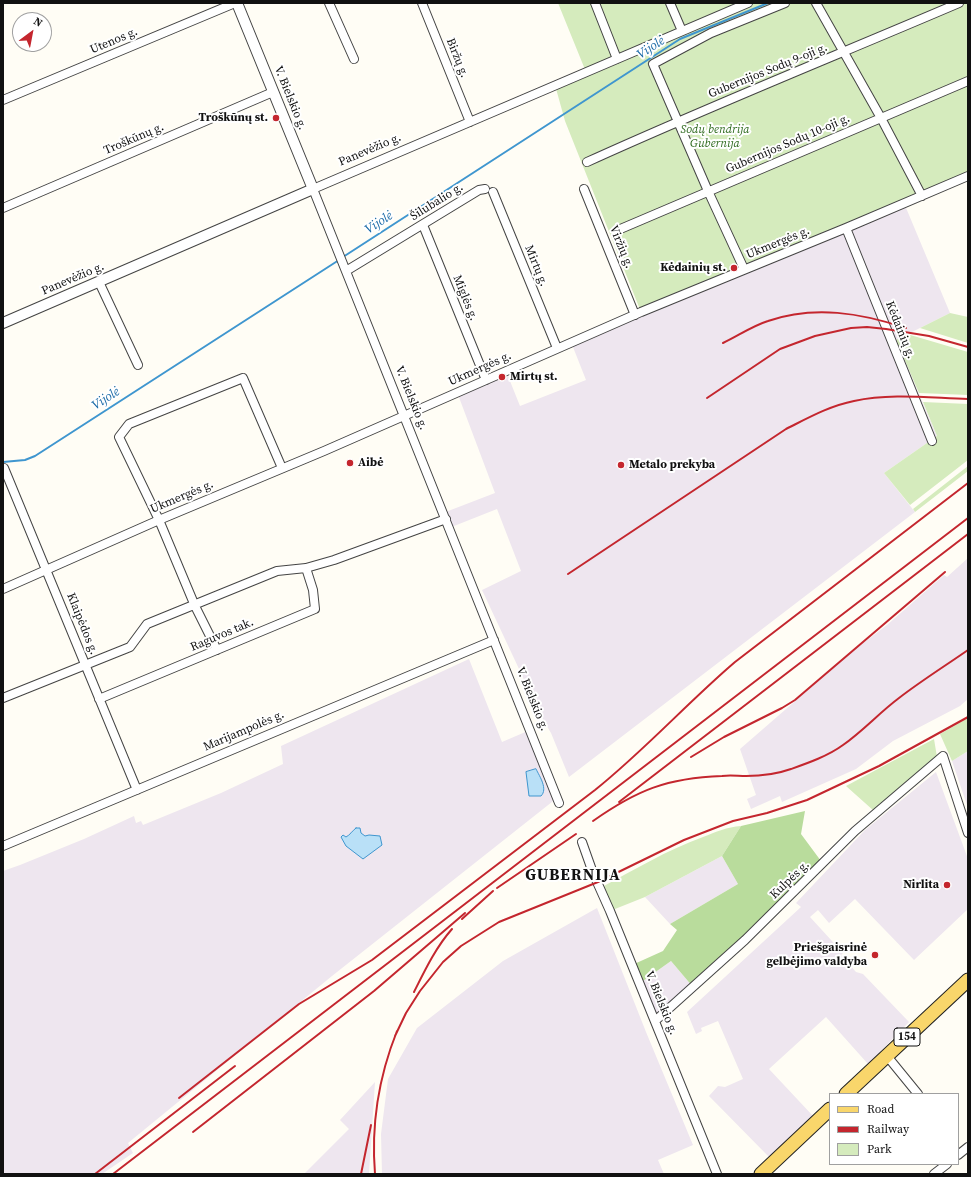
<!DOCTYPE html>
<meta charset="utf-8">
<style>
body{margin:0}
#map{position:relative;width:971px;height:1177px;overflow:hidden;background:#fffdf5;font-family:"Source Serif 4",serif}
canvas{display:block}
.frame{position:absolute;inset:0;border:4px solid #111;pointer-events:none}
.legend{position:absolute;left:829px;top:1093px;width:130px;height:72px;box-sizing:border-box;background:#fff;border:1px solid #a0a0a0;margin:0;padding:5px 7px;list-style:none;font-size:12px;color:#111}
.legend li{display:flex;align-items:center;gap:8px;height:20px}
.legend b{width:20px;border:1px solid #a0a0a0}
.north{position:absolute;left:12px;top:12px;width:40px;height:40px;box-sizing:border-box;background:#fff;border:1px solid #a0a0a0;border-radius:50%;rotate:32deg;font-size:11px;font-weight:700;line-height:16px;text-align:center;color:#111}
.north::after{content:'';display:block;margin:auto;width:14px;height:18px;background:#c4262e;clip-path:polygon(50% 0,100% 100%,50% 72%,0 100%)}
</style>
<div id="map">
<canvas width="971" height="1177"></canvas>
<div class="frame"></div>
<ul class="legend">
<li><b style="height:5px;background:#f9d66b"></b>Road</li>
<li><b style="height:5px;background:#c4262e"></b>Railway</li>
<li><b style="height:11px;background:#d5ebbd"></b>Park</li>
</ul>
<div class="north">N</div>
</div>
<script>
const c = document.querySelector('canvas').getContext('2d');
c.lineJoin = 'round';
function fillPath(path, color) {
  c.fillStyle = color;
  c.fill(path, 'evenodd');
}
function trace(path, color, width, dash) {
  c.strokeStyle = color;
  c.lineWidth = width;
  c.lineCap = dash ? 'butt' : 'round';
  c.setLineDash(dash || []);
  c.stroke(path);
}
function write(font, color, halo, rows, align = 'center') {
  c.font = font + ' "Source Serif 4",serif';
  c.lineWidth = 4;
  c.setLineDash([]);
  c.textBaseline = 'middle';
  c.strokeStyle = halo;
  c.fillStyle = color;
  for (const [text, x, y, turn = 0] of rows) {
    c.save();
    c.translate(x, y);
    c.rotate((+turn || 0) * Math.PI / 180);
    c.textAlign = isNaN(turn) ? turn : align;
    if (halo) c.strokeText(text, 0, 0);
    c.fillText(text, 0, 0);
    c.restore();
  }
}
fillPath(new Path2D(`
 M 904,203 L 950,313 L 896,340 L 937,436 L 884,473 L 915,512 L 569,777 L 551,733 L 542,718 L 482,590 L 521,571 L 497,509 L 449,528 L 443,513 L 495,493 L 457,392 L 506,371 L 520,406 L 586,380 L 571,342 Z
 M 968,558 L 968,699 L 960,706 L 893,741 L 856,769 L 782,802 L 780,796 L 751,809 L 747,799 L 756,795 L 740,749 L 854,650 L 887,625 L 944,575 L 947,577 Z
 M 469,659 L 502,742 L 530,730 L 557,798 L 332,976 L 128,1143 L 133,1153 L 102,1174 L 3,1174 L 3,871 L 20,865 L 84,839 L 134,816 L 136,823 L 141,821 L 143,825 L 221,793 L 283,764 L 281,746 Z
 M 968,751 L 968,808 L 952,761 Z
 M 936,772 L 968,859 L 968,909 L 914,960 L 855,899 L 829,923 L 818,910 L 810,917 L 843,953 L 841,955 L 856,972 L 863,974 L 909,1022 L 868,1064 L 826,1017 L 769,1069 L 813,1116 L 769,1157 L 709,1096 L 718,1086 L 725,1087 L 743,1079 L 718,1021 L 701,1028 L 702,1031 L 696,1034 L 687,1012 L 801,907 L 796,903 L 865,830 Z
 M 722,856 L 738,884 L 670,924 L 645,897 Z
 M 597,908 L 646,1032 L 693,1145 L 658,1160 L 664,1174 L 382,1174 L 381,1134 L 388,1079 L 417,1028 L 503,961 Z
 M 671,961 L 693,987 L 655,1021 L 640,983 Z
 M 375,1082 L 369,1174 L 304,1174 L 349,1129 L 340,1120 Z`), '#eee6ef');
fillPath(new Path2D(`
 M 558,3 L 968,3 L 968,176 L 641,312 L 565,121 L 555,85 L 586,72 Z
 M 950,313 L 968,317 L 968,343 L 920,328 Z
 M 907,334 L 968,352 L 968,395 L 919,393 L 896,340 Z
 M 923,402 L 968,404 L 968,460 L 910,505 L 884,473 L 937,436 Z
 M 968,466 L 968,471 L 915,512 L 913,509 Z
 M 968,718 L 968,751 L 952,761 L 940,734 Z
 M 934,739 L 937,757 L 874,811 L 846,786 Z
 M 741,826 L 722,856 L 645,897 L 610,911 L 600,888 C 634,870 667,850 703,837 C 716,832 727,827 741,826 Z`), '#d5ebbd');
fillPath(new Path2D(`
 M 805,811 L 801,834 L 821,861 L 693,987 L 671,961 L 640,983 L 632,965 L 663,951 L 677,930 L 670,924 L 738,884 L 722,856 L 741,826 Z`), '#b9dc9c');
const water = new Path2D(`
 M 536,769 C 540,777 548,789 541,796 L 529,796 L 526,772 Z
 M 356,828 L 360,828 L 361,833 L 365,836 L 369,835 L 380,836 L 382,845 L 363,859 L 346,846 L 341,837 L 343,835 L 346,837 C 350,835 352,831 356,828 Z`);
fillPath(water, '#b9e0f7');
trace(water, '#3f96cf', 1);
trace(new Path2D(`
 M 343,257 L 680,39 L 768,3
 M 3,462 L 25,460 L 35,456 L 339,260`), '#3f96cf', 2);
const minor = new Path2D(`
 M 329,3 L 354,59
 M 422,3 L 470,122
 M 595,3 L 617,59
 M 670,3 L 682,31
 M 816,3 L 881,118 L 922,196
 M 3,100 L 235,3
 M 587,162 C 710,106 835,56 959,3
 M 584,189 L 635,315
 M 493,192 L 557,348
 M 3,208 L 273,92
 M 423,225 L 486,380
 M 846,228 L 932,441
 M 618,230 L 968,81
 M 744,269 L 708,191 L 653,64 L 711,33 L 785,3
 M 346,271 L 479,190 L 485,189
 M 99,282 L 138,365
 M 4,468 L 137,790
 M 3,589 L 159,520 L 324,451 L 641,312 L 846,228 L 968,176
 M 217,650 L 195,606 L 159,520 L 119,437 L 129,424 L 243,378 L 282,468
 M 3,698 L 130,647 L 147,624 L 277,571 L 306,568 L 334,560 L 446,519
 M 99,699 L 315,609 L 313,590 L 306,568
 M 559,803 L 313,189 L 748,3
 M 582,842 L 593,873 L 610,911 L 717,1174
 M 3,846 L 494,640
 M 655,1021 L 745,940 L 855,831 L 943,756 L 968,833
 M 887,1056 L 918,1094
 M 958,1155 L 968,1147
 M 934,1174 L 947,1164`);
const tertiary = new Path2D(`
 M 3,323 L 313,189 L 237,3`);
const primary = new Path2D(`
 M 846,1094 L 968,980
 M 761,1174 L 830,1109`);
trace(minor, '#444', 10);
trace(tertiary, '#444', 12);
trace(primary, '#222', 15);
trace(minor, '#fff', 8);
trace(tertiary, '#fff', 10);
trace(primary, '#f9d66b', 13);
trace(new Path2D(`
 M 723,343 C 738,336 752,326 768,321 C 814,305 861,313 906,328
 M 707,398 L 780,349 L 815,336 L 851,328 L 867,327 L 886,329 L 929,336 L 968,347
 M 568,574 L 786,429 C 808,418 829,406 854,401 C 891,393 930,398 968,399
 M 691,757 L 724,737 L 782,708 L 795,700 L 945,572
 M 619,802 L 968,534
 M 593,821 C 637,790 667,778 722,776 C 730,775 738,776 746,776 C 761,776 777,774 791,769 C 808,763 828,756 843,745 C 863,731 879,713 899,698 C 921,681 945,666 968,650
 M 497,888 L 576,834
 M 462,919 L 493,891
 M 414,992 C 425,970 436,947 452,929
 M 395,1036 L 406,1013 L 420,991 L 443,962 L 461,946 L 499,922 L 598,882 L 684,840 L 733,821 L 767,813 L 807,800 L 879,766 L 968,717
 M 179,1098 L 299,1004 L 372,960 L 595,790 C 645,750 687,703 735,662 L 968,483
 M 193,1132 L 374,991 L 465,913
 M 95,1174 L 235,1066
 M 113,1174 L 968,518
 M 361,1174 L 371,1125
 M 375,1174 C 371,1125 379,1076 397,1031`), '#c4262e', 2);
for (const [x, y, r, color] of [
 [276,118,4,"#c4262e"],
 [734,268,4,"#c4262e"],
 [502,377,4,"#c4262e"],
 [350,463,4,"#c4262e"],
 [621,465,4,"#c4262e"],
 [947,885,4,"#c4262e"],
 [875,955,4,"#c4262e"]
]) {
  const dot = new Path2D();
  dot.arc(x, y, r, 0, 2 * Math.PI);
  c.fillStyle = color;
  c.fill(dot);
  trace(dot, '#fff', 1.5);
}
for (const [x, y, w] of [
 [907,1037,26]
]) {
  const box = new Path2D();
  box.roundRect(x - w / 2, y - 9, w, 18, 3);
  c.fillStyle = '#fff';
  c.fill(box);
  trace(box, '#111', 1);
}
write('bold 11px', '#111', null, [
 ["154",907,1037]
]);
write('12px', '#111', '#fff', [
 ["Utenos g.",114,41,-23],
 ["Biržų g.",457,58,68],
 ["Gubernijos Sodų 9-oji g.",768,71,-22],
 ["V. Bielskio g.",290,98,68],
 ["Troškūnų g.",134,139,-23],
 ["Gubernijos Sodų 10-oji g.",788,144,-23],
 ["Panevėžio g.",370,150,-23],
 ["Šilubalio g.",437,202,-32],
 ["Ukmergės g.",778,243,-22],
 ["Viržių g.",621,247,68],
 ["Mirtų g.",536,266,68],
 ["Panevėžio g.",73,279,-23],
 ["Miglės g.",465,298,68],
 ["Kėdainių g.",900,330,68],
 ["Ukmergės g.",480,369,-24],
 ["V. Bielskio g.",411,398,68],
 ["Ukmergės g.",182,497,-23],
 ["Klaipėdos g.",82,624,68],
 ["Raguvos tak.",222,635,-23],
 ["V. Bielskio g.",532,699,68],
 ["Marijampolės g.",244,731,-23],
 ["Kulpės g.",790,880,-44],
 ["V. Bielskio g.",661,1003,68]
]);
write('bold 12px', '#111', '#fff', [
 ["Troškūnų st.",268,118],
 ["Kėdainių st.",726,268],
 ["Mirtų st.",510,377,"left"],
 ["Aibė",358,463,"left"],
 ["Metalo prekyba",629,465,"left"],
 ["Nirlita",939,885],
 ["Priešgaisrinė",867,948],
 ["gelbėjimo valdyba",867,962]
], 'right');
write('italic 12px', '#2f6b1f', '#fff', [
 ["Sodų bendrija",715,130],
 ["Gubernija",715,144]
]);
write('italic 13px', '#1768a6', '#fff', [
 ["Vijolė",651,48,-33],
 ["Vijolė",379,223,-33],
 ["Vijolė",106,399,-33]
]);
c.letterSpacing = '1px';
write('bold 16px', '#111', '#fff', [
 ["GUBERNIJA",573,876]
]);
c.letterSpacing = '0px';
</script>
